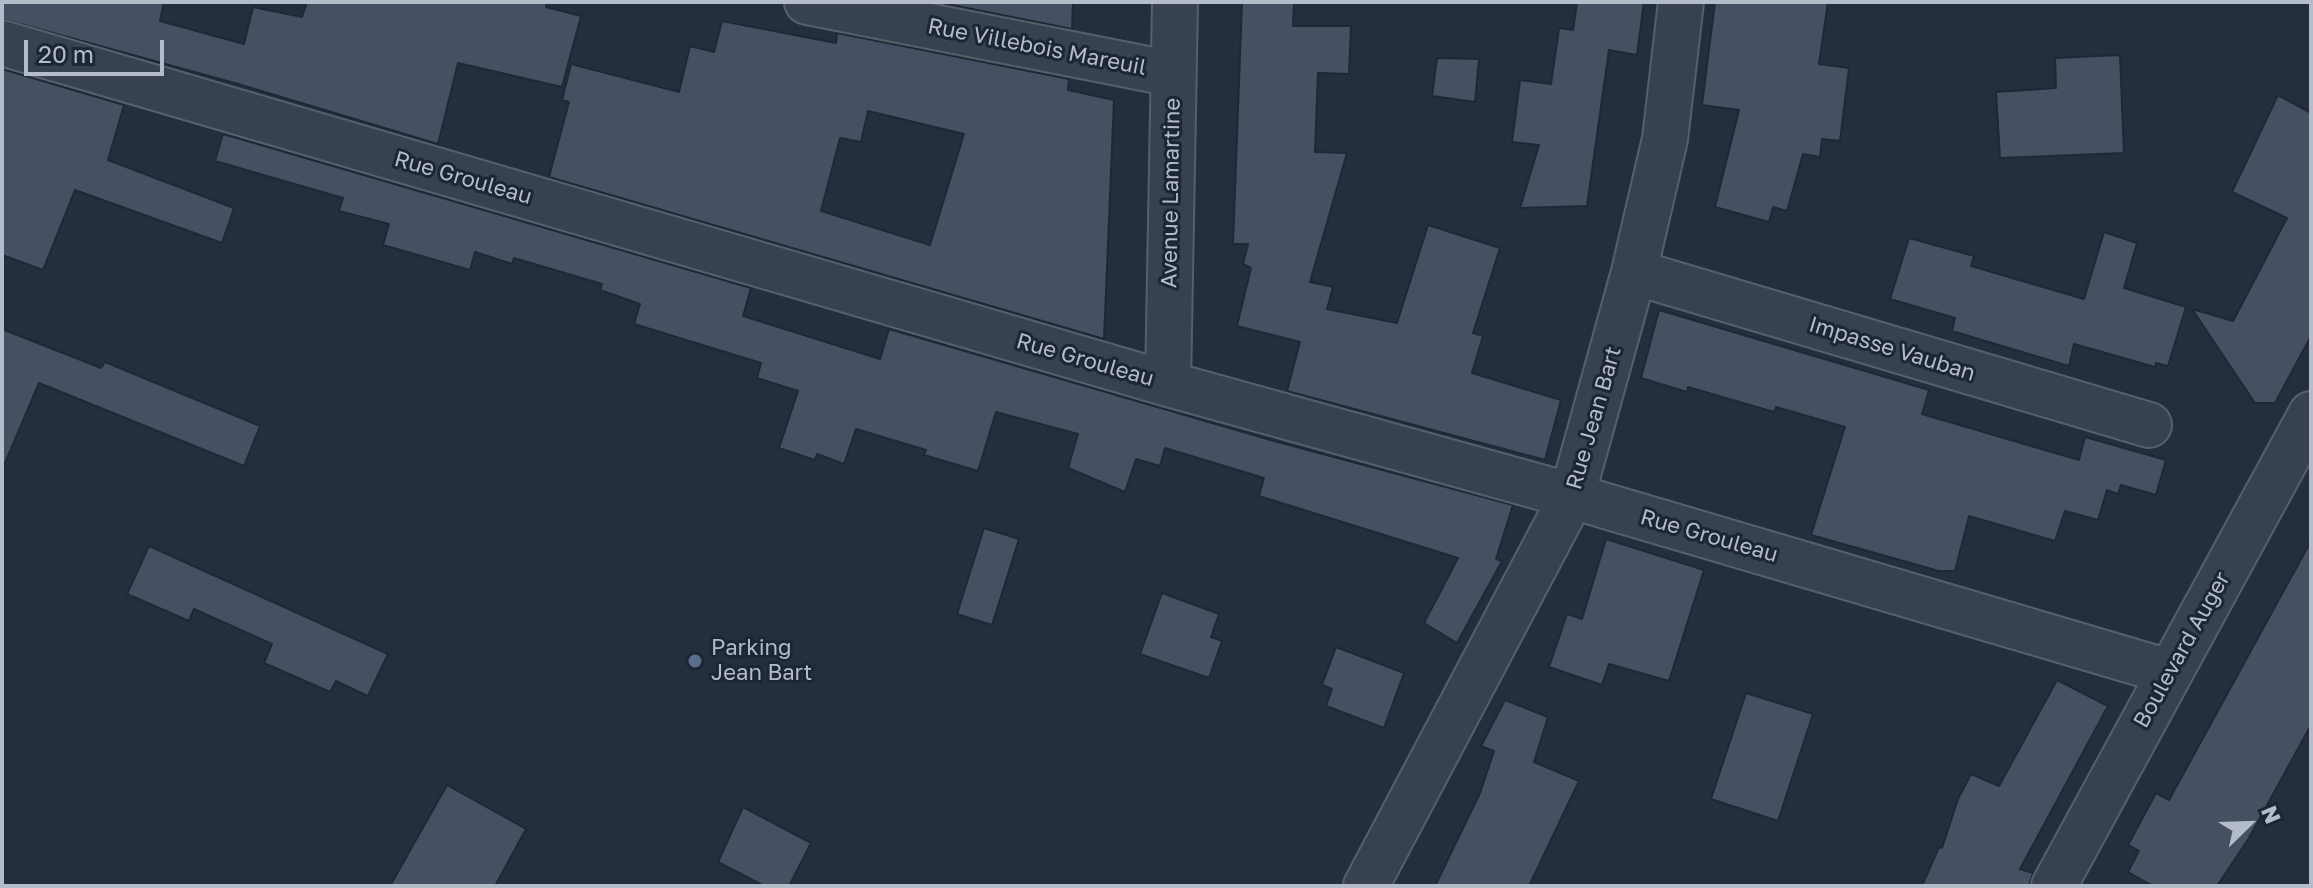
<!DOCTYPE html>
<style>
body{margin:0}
#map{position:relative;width:2313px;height:888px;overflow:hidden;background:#242f3e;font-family:"Golos Text",sans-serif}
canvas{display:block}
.frame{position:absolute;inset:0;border:4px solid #b4bcc9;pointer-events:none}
.north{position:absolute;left:2209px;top:784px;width:80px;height:80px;-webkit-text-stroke:6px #1d2633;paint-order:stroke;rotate:67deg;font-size:22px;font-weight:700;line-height:32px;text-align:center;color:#b4bcc9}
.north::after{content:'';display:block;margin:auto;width:28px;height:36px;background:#b4bcc9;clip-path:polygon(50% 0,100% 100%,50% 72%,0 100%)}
.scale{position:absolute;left:24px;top:40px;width:140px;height:36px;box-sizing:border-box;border:4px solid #b4bcc9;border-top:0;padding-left:10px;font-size:24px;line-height:28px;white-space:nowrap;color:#b4bcc9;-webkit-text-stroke:6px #1d2633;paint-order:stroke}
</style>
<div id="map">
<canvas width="2313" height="888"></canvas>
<div class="frame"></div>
<div class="north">N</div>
<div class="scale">20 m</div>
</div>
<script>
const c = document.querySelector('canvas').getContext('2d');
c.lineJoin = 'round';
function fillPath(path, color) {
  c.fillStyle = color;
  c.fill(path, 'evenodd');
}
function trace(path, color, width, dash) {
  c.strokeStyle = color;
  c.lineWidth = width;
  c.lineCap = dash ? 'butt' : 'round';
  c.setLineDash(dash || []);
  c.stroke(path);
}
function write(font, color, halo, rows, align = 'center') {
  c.font = font + ' "Golos Text",sans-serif';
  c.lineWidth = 6;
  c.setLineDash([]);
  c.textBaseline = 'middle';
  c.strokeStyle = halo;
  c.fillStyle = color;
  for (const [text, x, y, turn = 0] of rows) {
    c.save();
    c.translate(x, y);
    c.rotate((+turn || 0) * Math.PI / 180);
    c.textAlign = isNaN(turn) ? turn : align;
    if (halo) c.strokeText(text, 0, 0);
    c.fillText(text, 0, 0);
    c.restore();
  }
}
const building = new Path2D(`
 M 2,2 L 164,2 L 160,21 L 244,44 L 253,7 L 302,17 L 307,2 L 547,2 L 546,7 L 581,16 L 562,87 L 458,63 L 438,144 L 238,84 L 2,19 Z
 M 937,2 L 1073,2 L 1072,29 Z
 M 1242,2 L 1294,2 L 1293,26 L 1351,26 L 1349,74 L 1318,73 L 1315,152 L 1347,153 L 1310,282 L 1333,287 L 1327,309 L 1397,323 L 1428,225 L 1500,248 L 1473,333 L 1483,336 L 1472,373 L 1561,400 L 1545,460 L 1287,391 L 1300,342 L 1237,326 L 1251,268 L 1243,264 L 1248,244 L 1233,244 Z
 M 1577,2 L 1644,2 L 1637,55 L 1609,50 L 1587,206 L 1520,208 L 1539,145 L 1512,142 L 1520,80 L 1551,84 L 1559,28 L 1573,30 Z
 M 1715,2 L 1828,2 L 1819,64 L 1849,68 L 1840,141 L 1822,139 L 1820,157 L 1803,154 L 1787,211 L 1773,207 L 1769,222 L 1715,207 L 1739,110 L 1702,105 Z
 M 722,21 L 836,43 L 837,33 L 1069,79 L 1068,90 L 1114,100 L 1104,339 L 549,177 L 569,102 L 562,100 L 571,64 L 679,92 L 690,46 L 714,52 ZM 868,111 L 964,134 L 930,245 L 821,211 L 840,138 L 861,142 Z
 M 2120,55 L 2124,153 L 2000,158 L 1996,92 L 2056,88 L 2055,58 Z
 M 1437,58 L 1479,59 L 1475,102 L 1432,96 Z
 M 2,69 L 124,105 L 108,160 L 234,208 L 222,243 L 75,190 L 43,270 L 2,255 Z
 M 2278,95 L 2311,113 L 2311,336 L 2275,403 L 2255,403 L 2192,309 L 2233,321 L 2287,218 L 2232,192 Z
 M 223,134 L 751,288 L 743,316 L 880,359 L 889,329 L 1274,441 L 1513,505 L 1496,559 L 1502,561 L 1457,643 L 1424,623 L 1458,558 L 1259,496 L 1264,478 L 1165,448 L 1160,466 L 1136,459 L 1125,492 L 1068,468 L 1078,434 L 996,412 L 978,471 L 924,455 L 926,450 L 856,429 L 844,464 L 817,454 L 815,460 L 779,448 L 798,391 L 757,378 L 761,363 L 634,324 L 640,304 L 600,290 L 602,284 L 514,258 L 512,264 L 475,252 L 470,270 L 383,245 L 389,224 L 339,211 L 343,198 L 215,161 Z
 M 2104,232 L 2137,243 L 2124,288 L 2186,307 L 2168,366 L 2156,363 L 2155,367 L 2074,344 L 2069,366 L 1952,331 L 1955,318 L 1890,299 L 1909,238 L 1974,256 L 1971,266 L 2084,299 Z
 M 1659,310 L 1929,390 L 1922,414 L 2079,460 L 2085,437 L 2166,460 L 2156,495 L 2121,485 L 2118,494 L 2107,490 L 2098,520 L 2065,511 L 2055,541 L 1969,516 L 1955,571 L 1939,571 L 1811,535 L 1845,427 L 1776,407 L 1774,412 L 1688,387 L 1687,392 L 1641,378 Z
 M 2,329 L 101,368 L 105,362 L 260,426 L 244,466 L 39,383 L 2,470 Z
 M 984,528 L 1019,539 L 992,625 L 957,614 Z
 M 1606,539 L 1704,570 L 1669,681 L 1609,664 L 1602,685 L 1549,667 L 1567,614 L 1582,619 Z
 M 2311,541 L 2311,725 L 2249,838 L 2217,886 L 2153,886 L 2128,872 L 2139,851 L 2128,845 L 2156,793 L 2169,800 Z
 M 149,546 L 388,654 L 368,696 L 336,681 L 330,692 L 264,663 L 272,644 L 194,609 L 189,621 L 127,594 Z
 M 1162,593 L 1219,614 L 1211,637 L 1222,641 L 1209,678 L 1140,654 Z
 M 1336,647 L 1404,673 L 1384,728 L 1326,706 L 1332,689 L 1322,685 Z
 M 2057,680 L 2108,706 L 2020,869 L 2033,873 L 2029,886 L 1922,886 L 1939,847 L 1942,848 L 1958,799 L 1971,774 L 1999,786 Z
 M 1746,693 L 1813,714 L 1778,821 L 1711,799 Z
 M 1505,700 L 1548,717 L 1534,762 L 1579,781 L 1529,886 L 1435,886 L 1480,793 L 1494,751 L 1481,746 Z
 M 447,785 L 526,829 L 495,886 L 390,886 Z
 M 743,807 L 811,843 L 789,886 L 764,886 L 718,862 Z`);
fillPath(building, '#455162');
trace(building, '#1f2835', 2);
const minor = new Path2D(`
 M 807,2 L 1173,74
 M 2,43 L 1168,384 L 1572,496 L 2169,672
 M 1634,272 L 2149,425
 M 1168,384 L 1175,2
 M 1366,886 L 1572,496 L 1634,272 L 1665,139 L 1681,2
 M 2054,886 L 2311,414`);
trace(minor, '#565f6c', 48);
trace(minor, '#38414e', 44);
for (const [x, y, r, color] of [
 [695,661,8,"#5c6f8a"]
]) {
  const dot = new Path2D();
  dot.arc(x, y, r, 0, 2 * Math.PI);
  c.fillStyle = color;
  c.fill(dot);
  trace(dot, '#1d2633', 3);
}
write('22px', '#b4bcc9', '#1d2633', [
 ["Rue Villebois Mareuil",1037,47,11],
 ["Rue Grouleau",463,178,16],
 ["Avenue Lamartine",1171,193,-89],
 ["Impasse Vauban",1892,349,17],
 ["Rue Grouleau",1085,360,16],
 ["Rue Jean Bart",1594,418,-74],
 ["Rue Grouleau",1709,536,16],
 ["Boulevard Auger",2182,650,-61]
]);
write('22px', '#b4bcc9', '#1d2633', [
 ["Parking",711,648],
 ["Jean Bart",711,673]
], 'left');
</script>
